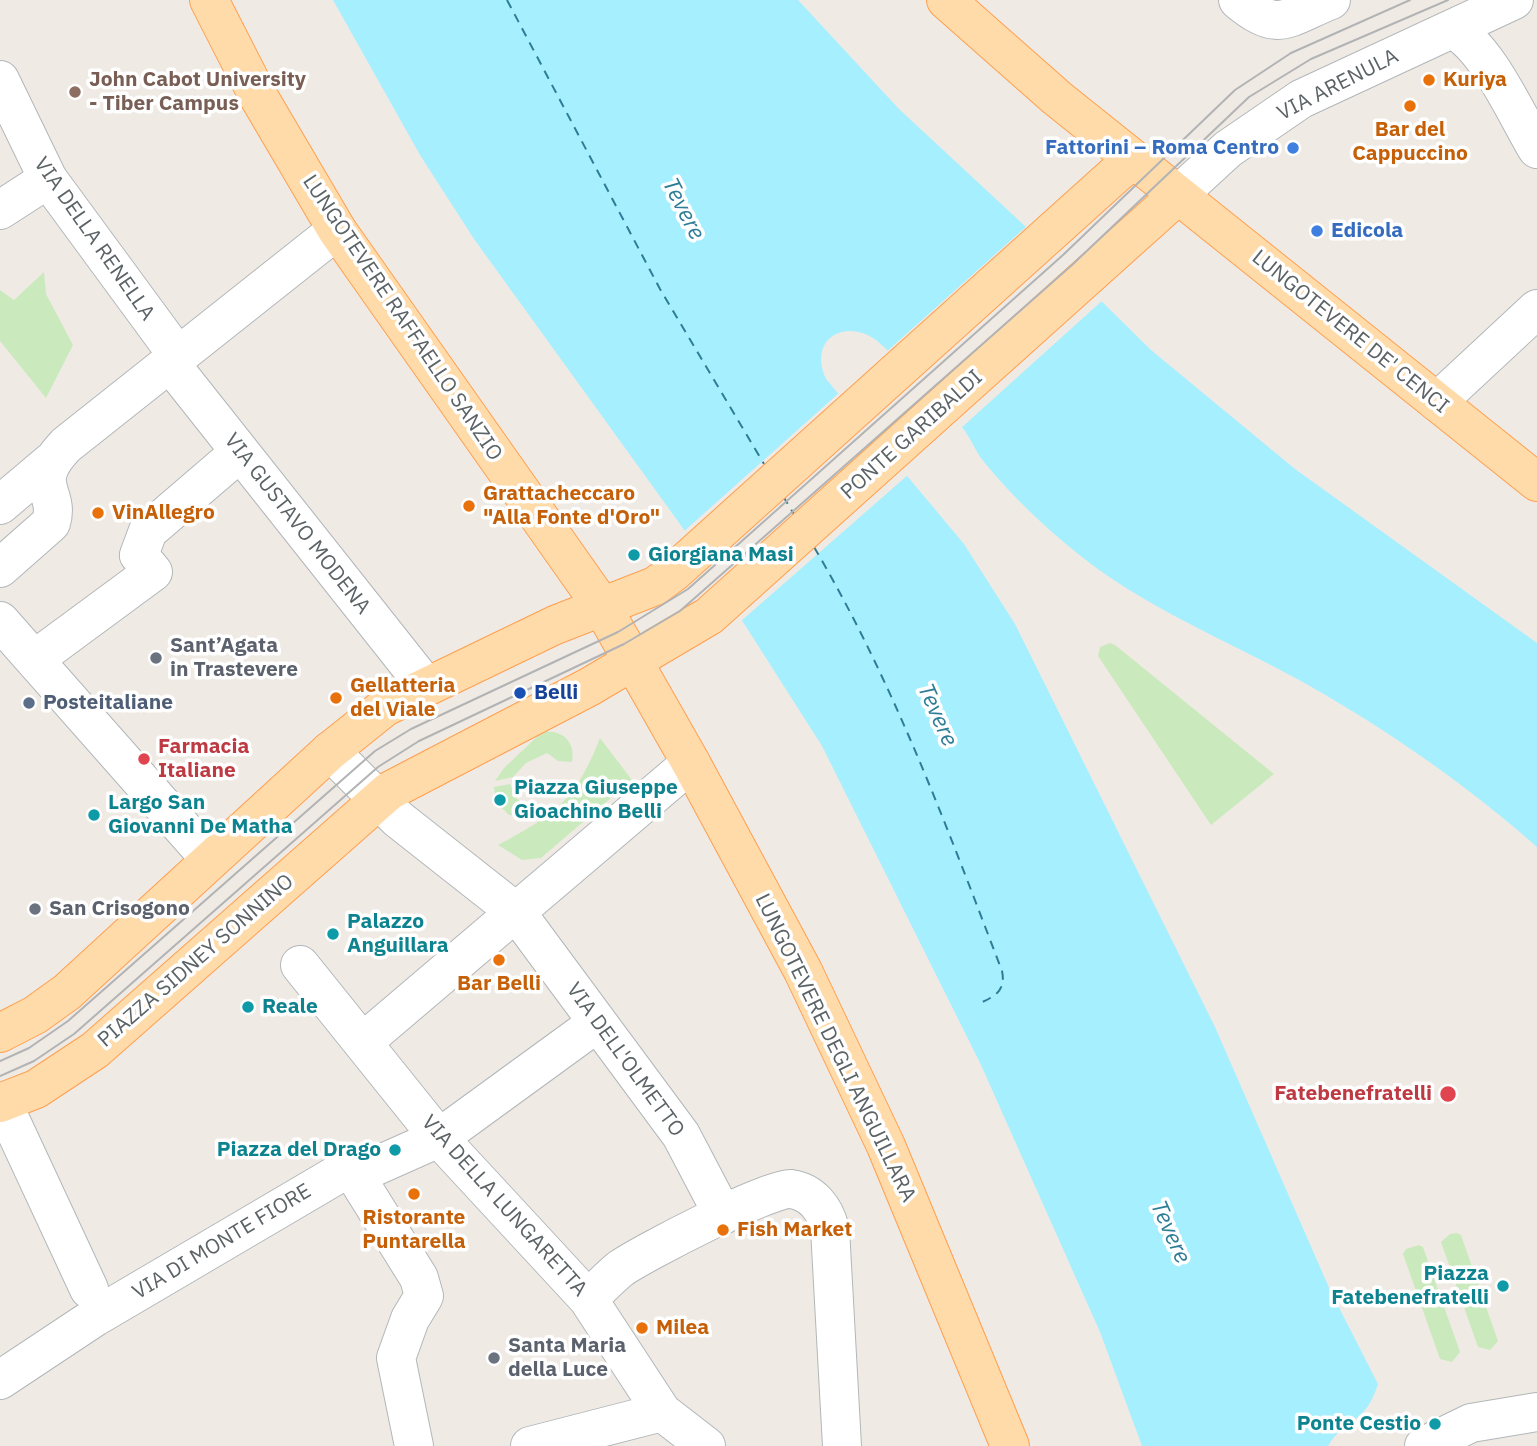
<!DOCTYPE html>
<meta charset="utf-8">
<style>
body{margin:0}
canvas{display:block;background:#f0eae4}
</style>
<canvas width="1537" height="1446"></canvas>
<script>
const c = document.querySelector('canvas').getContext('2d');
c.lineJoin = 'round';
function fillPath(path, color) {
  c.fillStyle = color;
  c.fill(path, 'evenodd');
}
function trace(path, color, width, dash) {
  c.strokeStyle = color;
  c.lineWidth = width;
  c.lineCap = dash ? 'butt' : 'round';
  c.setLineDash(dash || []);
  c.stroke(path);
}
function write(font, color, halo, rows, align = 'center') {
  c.font = font + ' "IBM Plex Sans",sans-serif';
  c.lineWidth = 7;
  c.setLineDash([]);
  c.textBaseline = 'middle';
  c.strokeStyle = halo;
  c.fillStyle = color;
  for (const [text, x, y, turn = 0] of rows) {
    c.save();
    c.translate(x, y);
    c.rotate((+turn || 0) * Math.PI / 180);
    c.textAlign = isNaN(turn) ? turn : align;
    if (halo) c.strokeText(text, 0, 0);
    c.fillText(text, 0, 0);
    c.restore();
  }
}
fillPath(new Path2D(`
 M 44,272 L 46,294 L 73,345 L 46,398 L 0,341 L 0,290 L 14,300 Z
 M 1110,643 L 1115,645 L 1274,774 L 1211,825 L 1102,662 L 1098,656 L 1100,647 Z
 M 542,732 C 562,729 576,742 572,762 L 558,761 L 547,753 L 526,763 L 513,777 L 495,781 L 504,768 Z
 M 600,738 L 632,780 L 541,858 L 522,860 L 498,845 C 556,814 575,801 600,738 Z
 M 510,784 L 516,798 L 526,805 L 536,801 L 529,817 L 509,815 L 496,802 L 494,787 Z
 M 1457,1233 L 1461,1235 L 1498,1341 L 1490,1350 L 1478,1347 L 1441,1242 L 1450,1234 Z
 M 1419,1245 L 1423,1247 L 1460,1352 L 1452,1362 L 1440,1359 L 1403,1254 L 1406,1249 Z`), '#caeabe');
fillPath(new Path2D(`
 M 333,0 L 798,0 L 899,109 L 1026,227 L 1151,350 L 1295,469 L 1537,643 L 1537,847 C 1468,786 1388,730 1308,685 C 1237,645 1161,615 1095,567 C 1054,536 1016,501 984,462 C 975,451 970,436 961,426 C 938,398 909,372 883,346 C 852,315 806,335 826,379 L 964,544 L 1015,624 L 1215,1027 L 1330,1290 L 1378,1384 C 1365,1426 1344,1418 1328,1446 L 1142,1446 L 1100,1332 L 981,1065 L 822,746 L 685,531 L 474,239 L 420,155 Z`), '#a5efff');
fillPath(new Path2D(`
 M 1029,224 L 1103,300 L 960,429 L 885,353 Z
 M 840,392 L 908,475 L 740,622 L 682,533 Z`), '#f0eae4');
trace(new Path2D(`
 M 507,0 L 660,289 L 764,464
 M 783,496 L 795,516
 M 814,547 C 893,681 947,827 1002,971 C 1006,990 996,996 980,1003`), '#2e7d97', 2, [9, 7]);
const minor = new Path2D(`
 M 1238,0 C 1279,34 1286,18 1331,0
 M 1452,29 C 1487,46 1517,116 1537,149
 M 0,80 L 48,179 L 178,356
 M 1178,195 L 1228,149 L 1301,99 L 1514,0
 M 0,210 L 48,179
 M 169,362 L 425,685
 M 1437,402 L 1537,309
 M 0,505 L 52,461
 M 0,568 L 51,523 C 61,490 27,486 66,445 L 337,230
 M 0,621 L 203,851
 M 35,659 L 153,572 L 139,555 L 148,531 L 240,452
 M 330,751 L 398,819 L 516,912 L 681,1135 L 723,1215
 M 300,965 L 439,1138 L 588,1299 L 662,1412 L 706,1446
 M 363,1042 L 691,763
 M 2,1102 L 89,1289
 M 350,1167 L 419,1278 L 424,1296 L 410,1319 L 396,1358 L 414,1446
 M 588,1299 C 599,1289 609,1278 620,1269 C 641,1254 770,1187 791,1189 C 812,1192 825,1209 830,1229 L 842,1446
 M 0,1380 L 95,1317 L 350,1167 L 376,1166 L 439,1138 L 597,1023
 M 530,1446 L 662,1412
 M 1424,1446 L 1471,1423 L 1537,1412`);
const major = new Path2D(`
 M 209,0 L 257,94 L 337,230 L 601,605 L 691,763 L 803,971 L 886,1146 L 1010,1446
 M 946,0 L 1057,98 L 1537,482
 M 0,1033 L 35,1015 L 67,992 L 330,751 L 385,707 L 555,625 L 655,586 L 674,572 L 1118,172 L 1125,166 L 1139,163
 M 0,1103 L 36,1089 L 95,1050 L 389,791 L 589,687 L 709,616 L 1178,195`);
trace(minor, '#b2b7ba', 40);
trace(major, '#ff9f4e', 40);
trace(minor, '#fff', 38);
trace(major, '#ffdbaa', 38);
trace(new Path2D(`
 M 0,1061 L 29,1048 L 68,1021 L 375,751 L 411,729 L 618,632 L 688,589 L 1063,255 L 1235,90 L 1291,53 L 1410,0
 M 0,1076 L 34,1061 L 74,1034 L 378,767 L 419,741 L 624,644 L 680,611 L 1072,265 L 1249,97 L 1311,59 L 1448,0`), '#b2b3b4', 2);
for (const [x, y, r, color] of [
 [1429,80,7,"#e8710a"],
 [75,92,7,"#8d6e63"],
 [1410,106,7,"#e8710a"],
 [1293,148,7,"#3f7fe0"],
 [1317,231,7,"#3f7fe0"],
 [469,506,7,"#e8710a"],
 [98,513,7,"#e8710a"],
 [634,555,7,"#0f9aa8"],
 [156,658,7,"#6b7280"],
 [520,693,7,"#1a4fb4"],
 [336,698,7,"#e8710a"],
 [29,703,7,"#5c6f8a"],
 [144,759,7,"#e0444e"],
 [500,800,7,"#0f9aa8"],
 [94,815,7,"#0f9aa8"],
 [35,909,7,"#6b7280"],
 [333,934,7,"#0f9aa8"],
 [499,960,7,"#e8710a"],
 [248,1007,7,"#0f9aa8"],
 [1448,1094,9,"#e0444e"],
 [395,1150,7,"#0f9aa8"],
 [414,1194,7,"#e8710a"],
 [723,1230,7,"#e8710a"],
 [1503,1286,7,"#0f9aa8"],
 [642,1328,7,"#e8710a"],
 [494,1358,7,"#6b7280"],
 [1435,1424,7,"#0f9aa8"]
]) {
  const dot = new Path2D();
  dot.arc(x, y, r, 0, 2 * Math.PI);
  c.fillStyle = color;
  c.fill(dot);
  trace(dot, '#fff', 2.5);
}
write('bold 21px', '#785e54', '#fff', [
 ["John Cabot University",89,80],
 ["- Tiber Campus",89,104]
], 'left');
write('bold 21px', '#c56008', '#fff', [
 ["Kuriya",1443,80],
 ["Bar del",1410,130,"center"],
 ["Cappuccino",1410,154,"center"],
 ["Grattacheccaro",483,494],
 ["\"Alla Fonte d'Oro\"",483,518],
 ["VinAllegro",112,513],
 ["Gellatteria",350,686],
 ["del Viale",350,710],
 ["Bar Belli",499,984,"center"],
 ["Ristorante",414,1218,"center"],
 ["Puntarella",414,1242,"center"],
 ["Fish Market",737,1230],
 ["Milea",656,1328]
], 'left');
write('21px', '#5c6366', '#fff', [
 ["VIA ARENULA",1338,85,-27],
 ["VIA DELLA RENELLA",94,239,55],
 ["LUNGOTEVERE RAFFAELLO SANZIO",402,318,56],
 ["LUNGOTEVERE DE' CENCI",1350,332,39],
 ["PONTE GARIBALDI",912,435,-42],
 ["VIA GUSTAVO MODENA",297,524,52],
 ["PIAZZA SIDNEY SONNINO",196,961,-41],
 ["LUNGOTEVERE DEGLI ANGUILLARA",835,1048,64],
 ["VIA DELL'OLMETTO",625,1060,54],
 ["VIA DELLA LUNGARETTA",504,1206,48],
 ["VIA DI MONTE FIORE",222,1242,-31]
]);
write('bold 21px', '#366cbe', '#fff', [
 ["Fattorini – Roma Centro",1279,148],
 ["Edicola",1331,231,"left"]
], 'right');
write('bold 21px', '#0d838f', '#fff', [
 ["Giorgiana Masi",648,555],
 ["Piazza Giuseppe",514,788],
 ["Gioachino Belli",514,812],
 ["Largo San",108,803],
 ["Giovanni De Matha",108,827],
 ["Palazzo",347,922],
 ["Anguillara",347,946],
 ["Reale",262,1007],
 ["Piazza del Drago",381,1150,"right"],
 ["Piazza",1489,1274,"right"],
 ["Fatebenefratelli",1489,1298,"right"],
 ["Ponte Cestio",1421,1424,"right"]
], 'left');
write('bold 21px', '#5b616d', '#fff', [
 ["Sant’Agata",170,646],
 ["in Trastevere",170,670],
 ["San Crisogono",49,909],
 ["Santa Maria",508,1346],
 ["della Luce",508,1370]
], 'left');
write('bold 21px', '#164399', '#fff', [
 ["Belli",534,693]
], 'left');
write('bold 21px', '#4e5e75', '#fff', [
 ["Posteitaliane",43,703]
], 'left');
write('bold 21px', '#be3a42', '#fff', [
 ["Farmacia",158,747],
 ["Italiane",158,771],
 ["Fatebenefratelli",1432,1094,"right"]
], 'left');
write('italic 23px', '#2e7d97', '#fff', [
 ["Tevere",683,209,63],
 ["Tevere",937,715,66],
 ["Tevere",1170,1232,66]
]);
</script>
